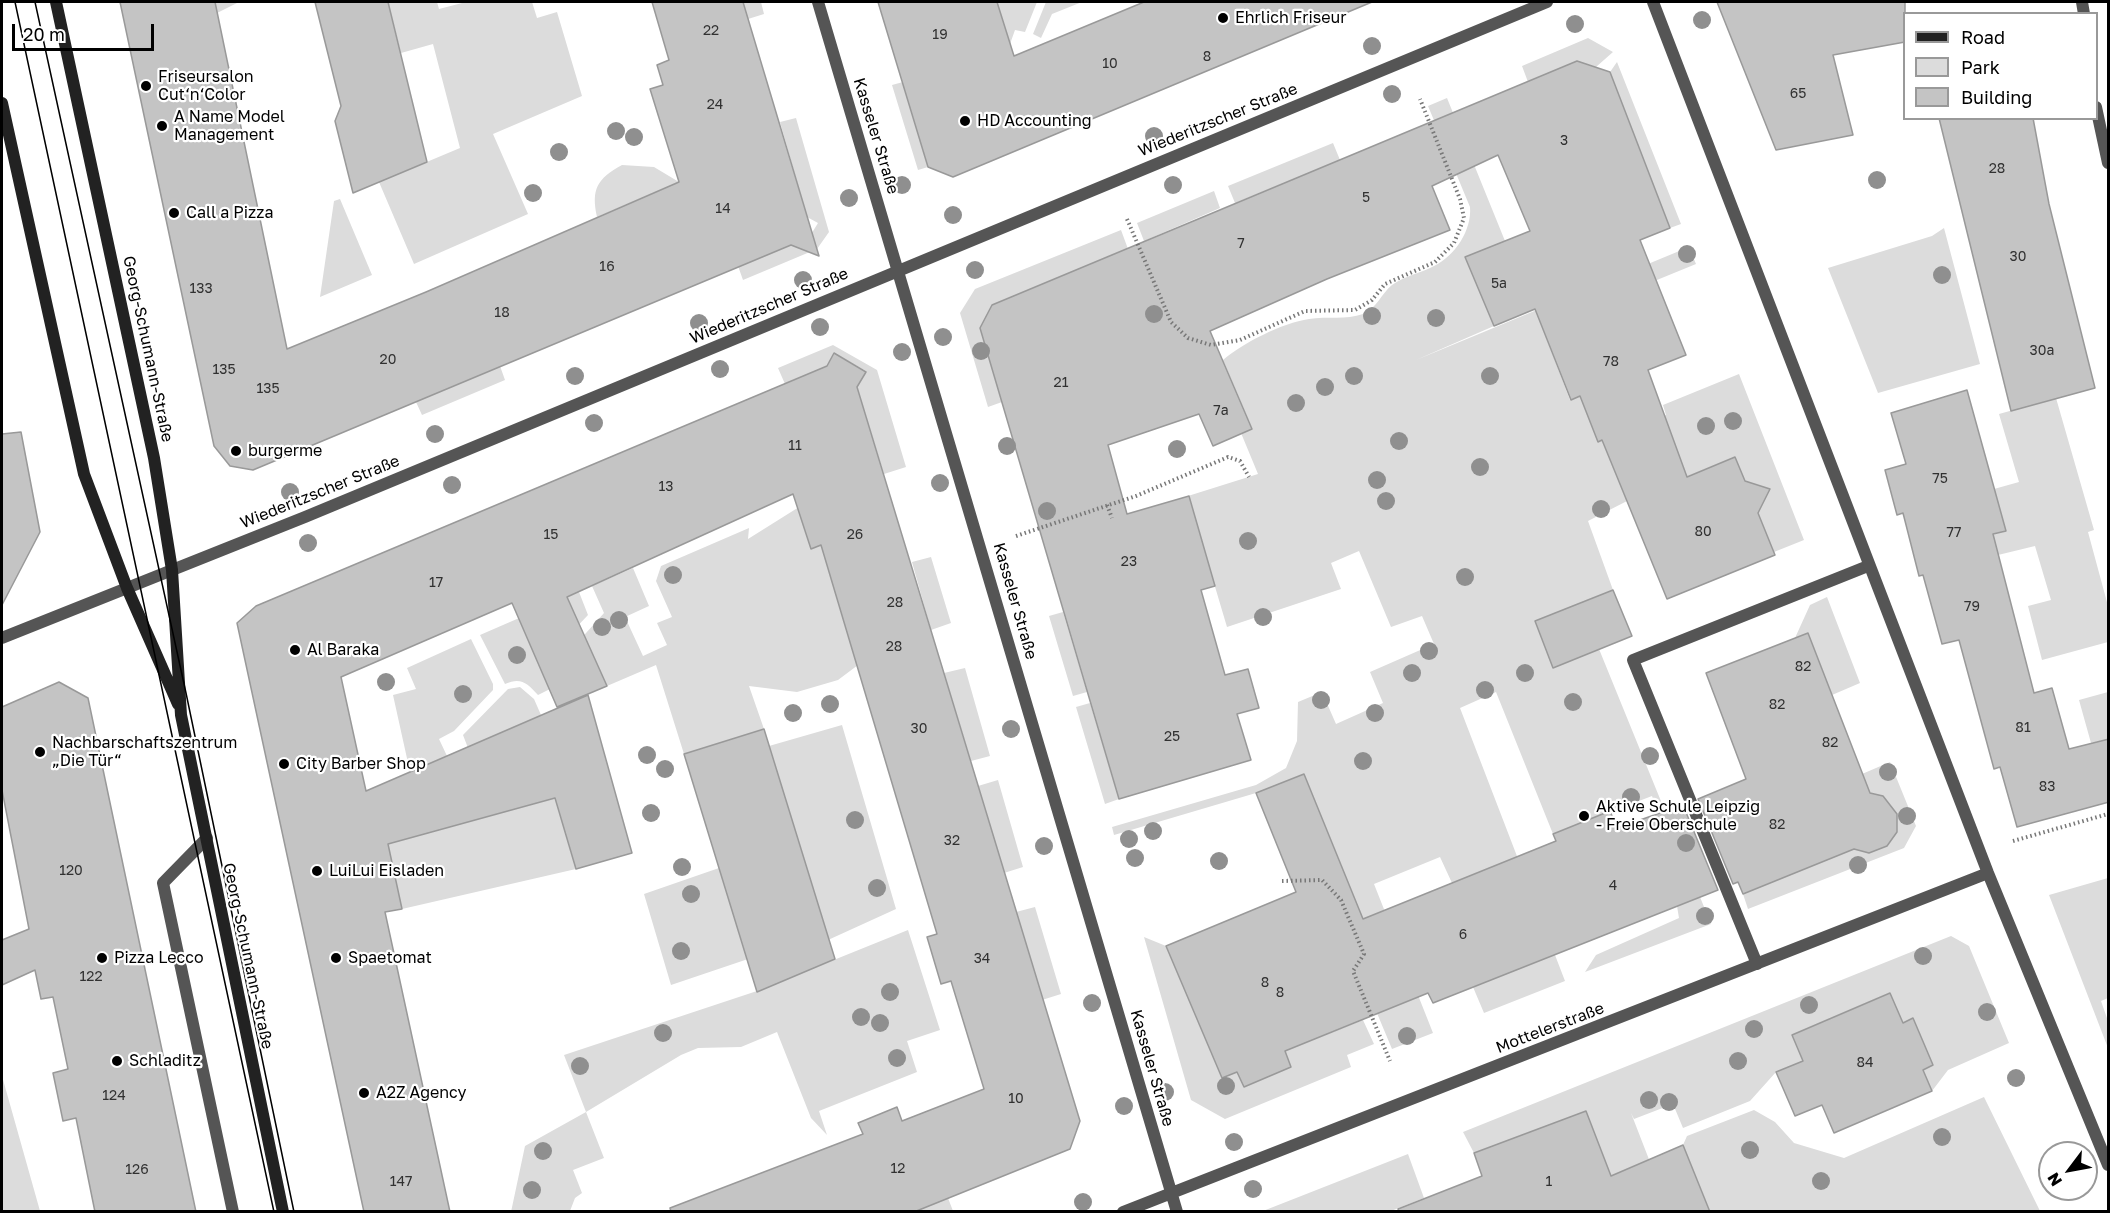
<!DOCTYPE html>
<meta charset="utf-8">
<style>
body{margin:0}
#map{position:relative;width:2110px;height:1213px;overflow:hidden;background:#fff;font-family:"Golos Text",sans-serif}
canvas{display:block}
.frame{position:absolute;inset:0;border:3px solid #000;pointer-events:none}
.legend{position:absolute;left:1903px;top:12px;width:195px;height:108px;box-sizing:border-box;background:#fff;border:2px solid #999;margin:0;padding:8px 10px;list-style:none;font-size:18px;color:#000}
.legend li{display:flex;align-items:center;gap:12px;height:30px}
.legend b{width:30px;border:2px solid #999}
.north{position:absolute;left:2038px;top:1141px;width:60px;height:60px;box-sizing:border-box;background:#fff;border:2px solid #999;border-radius:50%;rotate:238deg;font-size:16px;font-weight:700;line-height:24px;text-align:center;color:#000}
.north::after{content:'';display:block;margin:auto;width:21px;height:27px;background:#000;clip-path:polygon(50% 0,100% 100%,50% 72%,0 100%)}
.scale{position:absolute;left:12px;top:24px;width:142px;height:27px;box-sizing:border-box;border:3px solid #000;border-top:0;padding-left:8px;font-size:18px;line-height:21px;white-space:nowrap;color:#000;-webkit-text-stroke:4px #fff;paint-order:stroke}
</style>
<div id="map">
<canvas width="2110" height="1213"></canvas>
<div class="frame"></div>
<ul class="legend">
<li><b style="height:8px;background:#222"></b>Road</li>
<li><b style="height:16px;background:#dcdcdc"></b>Park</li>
<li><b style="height:16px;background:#c4c4c4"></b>Building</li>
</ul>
<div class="north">N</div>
<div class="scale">20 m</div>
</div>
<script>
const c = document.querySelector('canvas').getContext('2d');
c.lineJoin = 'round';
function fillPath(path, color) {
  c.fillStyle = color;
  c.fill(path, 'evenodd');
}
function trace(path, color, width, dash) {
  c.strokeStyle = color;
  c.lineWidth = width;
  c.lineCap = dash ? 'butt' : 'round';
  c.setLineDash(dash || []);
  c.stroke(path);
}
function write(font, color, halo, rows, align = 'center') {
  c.font = font + ' "Golos Text",sans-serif';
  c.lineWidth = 4.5;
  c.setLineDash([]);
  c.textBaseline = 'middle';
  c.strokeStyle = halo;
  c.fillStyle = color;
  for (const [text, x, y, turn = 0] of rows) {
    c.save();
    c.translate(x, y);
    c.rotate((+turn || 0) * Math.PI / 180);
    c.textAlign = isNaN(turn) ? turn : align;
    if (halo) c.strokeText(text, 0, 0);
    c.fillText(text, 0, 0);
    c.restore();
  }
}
fillPath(new Path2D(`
 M 215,2 L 239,2 L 217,13 Z
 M 388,2 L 437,2 L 439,9 L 466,2 L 532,2 L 537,18 L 557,12 L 582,96 L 493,134 L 528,214 L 414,264 L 379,182 L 460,148 L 433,44 L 401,53 Z
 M 743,2 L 761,2 L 764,14 L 748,19 Z
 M 997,2 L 1037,2 L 1025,32 L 1015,30 L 1010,44 Z
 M 1046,2 L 1082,2 L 1052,14 L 1041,38 L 1033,34 Z
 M 1588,38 L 1613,52 L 1596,67 L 1577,61 L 1528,82 L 1522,66 Z
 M 1617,62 L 1681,224 L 1670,228 L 1610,72 Z
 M 903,82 L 928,167 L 918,170 L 892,85 Z
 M 1447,98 L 1505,241 L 1466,257 L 1494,326 L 1416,360 L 1689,247 L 1696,264 L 1542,327 L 1570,400 L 1580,396 L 1598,442 L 1666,415 L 1663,405 L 1739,374 L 1804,540 L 1774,552 L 1758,513 L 1765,499 L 1759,486 L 1745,481 L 1735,457 L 1627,501 L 1588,521 L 1613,590 L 1535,621 L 1553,667 L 1599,649 L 1711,924 L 1585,972 L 1596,955 L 1679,918 L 1664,828 L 1652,796 L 1553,834 L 1496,692 L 1460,708 L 1565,981 L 1484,1013 L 1473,987 L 1452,883 L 1440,857 L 1374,884 L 1433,1033 L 1392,1049 L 1361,975 L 1343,869 L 1304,774 L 1256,793 L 1114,835 L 1112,827 L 1256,785 L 1286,768 L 1297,741 L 1298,702 L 1322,692 L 1336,724 L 1383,703 L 1370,672 L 1434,644 L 1422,616 L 1391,627 L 1359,551 L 1331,563 L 1341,589 L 1227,627 L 1188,496 L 1258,474 L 1241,433 L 1252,428 L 1223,360 C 1243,343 1282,323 1309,319 C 1327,316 1346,320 1363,314 C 1376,309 1382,293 1392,285 C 1404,276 1421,273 1434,266 C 1455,256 1472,230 1470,207 L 1428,106 Z
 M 796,118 L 829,232 L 817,249 L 743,280 L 738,266 L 791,245 L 802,249 L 818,223 L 807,217 L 780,122 Z
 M 1333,143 L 1340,160 L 1235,203 L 1228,186 Z
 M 622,165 L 654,167 L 679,182 L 597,217 C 591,189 597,179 622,165 Z
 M 1214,191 L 1220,208 L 1144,241 L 1137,223 Z
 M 340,199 L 372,275 L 320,297 L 334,201 Z
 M 1944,228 L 1980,364 L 1878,393 L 1828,268 L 1932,236 Z
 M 1121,230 L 1128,249 L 992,306 L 980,328 L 1002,402 L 988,407 L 960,313 L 975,289 Z
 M 833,345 L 877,370 L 906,467 L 884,474 L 857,387 L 866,371 L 834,353 L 827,366 L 785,384 L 778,368 Z
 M 500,366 L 505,380 L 422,415 L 416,402 Z
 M 2056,398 L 2094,530 L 2088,532 L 2108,606 L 2108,642 L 2042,660 L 2028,606 L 2051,600 L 2035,546 L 1998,555 L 1993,534 L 2005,531 L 1994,489 L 2019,482 L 1999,414 Z
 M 807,502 L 811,549 L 821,545 L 858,665 L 838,680 L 797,692 L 749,686 L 764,729 L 684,754 L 656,665 L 607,686 L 594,657 L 574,666 L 568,653 L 604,613 L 592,586 L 633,568 L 649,606 L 625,617 L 643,656 L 667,645 L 657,623 L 672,617 L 656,581 L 661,566 L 749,528 L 748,539 Z
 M 931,557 L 951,623 L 931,630 L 912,562 Z
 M 579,592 L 588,615 L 552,653 L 550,689 L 538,695 C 527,683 521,677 505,684 L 480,635 Z
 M 1827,597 L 1860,683 L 1832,695 L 1808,634 L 1795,638 L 1810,605 Z
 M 1063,612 L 1087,692 L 1073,696 L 1049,616 Z
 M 471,639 L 493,684 L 493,690 L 454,731 L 439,739 L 447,756 L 410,772 L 393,695 L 416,689 L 407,668 Z
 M 965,668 L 990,756 L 971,761 L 944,673 Z
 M 520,687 L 534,699 L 541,715 L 533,719 L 576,869 L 402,909 L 378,797 L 468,748 L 463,735 L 508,689 Z
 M 2108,692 L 2108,739 L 2091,743 L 2079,700 Z
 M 1090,703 L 1119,799 L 1105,804 L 1076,707 Z
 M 842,725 L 896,909 L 828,940 L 769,746 Z
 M 1890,762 L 1916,826 L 1904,848 L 1748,909 L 1743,894 L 1854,849 C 1875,854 1885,849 1897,832 L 1883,796 L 1867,792 L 1862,774 Z
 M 998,780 L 1023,867 L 1004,873 L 978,786 Z
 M 719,868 L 748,959 L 671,985 L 644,894 Z
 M 2108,878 L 2108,998 L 2101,1001 L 2108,1021 L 2108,1048 L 2049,895 Z
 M 1035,907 L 1061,994 L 1042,1000 L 1016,912 Z
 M 908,930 L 940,1030 L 907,1041 L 917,1072 L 819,1111 L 827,1135 L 811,1118 L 777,1032 L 741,1047 L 698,1048 L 681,1055 L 586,1112 L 604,1158 L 573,1170 L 582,1193 L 575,1198 L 570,1211 L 511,1212 L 525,1146 L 586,1112 L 564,1055 L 757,991 Z
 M 1951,936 L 1969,946 L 2009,1043 L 1948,1070 L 1932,1091 L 1923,1070 L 1933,1065 L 1913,1019 L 1903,1023 L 1889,993 L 1792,1035 L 1803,1061 L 1776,1072 L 1750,1101 L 1683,1128 L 1673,1104 L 1634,1119 L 1631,1113 L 1669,1211 L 1624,1211 L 1586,1111 L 1474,1153 L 1463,1132 Z
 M 1144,937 L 1166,946 L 1222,1078 L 1237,1072 L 1244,1086 L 1291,1067 L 1285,1051 L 1363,1020 L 1374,1044 L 1347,1055 L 1351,1067 L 1225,1119 L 1191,1100 Z
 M 2,1076 L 40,1211 L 2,1211 Z
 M 1984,1097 L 2040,1211 L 1710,1211 L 1683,1145 L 1687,1136 L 1754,1110 L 1775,1122 L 1794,1143 L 1844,1158 Z
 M 1408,1154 L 1424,1198 L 1391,1211 L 1263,1211 Z
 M 948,1198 L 953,1211 L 914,1212 Z`), '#dcdcdc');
const building = new Path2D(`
 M 120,2 L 215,2 L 287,349 L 426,292 L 679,182 L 650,89 L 663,85 L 657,65 L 669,60 L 652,2 L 743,2 L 819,256 L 791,245 L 253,470 L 230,466 L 214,446 Z
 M 315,2 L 388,2 L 427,162 L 353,193 L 335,121 L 341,106 Z
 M 878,2 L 997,2 L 1014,56 L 1144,2 L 1372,2 L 953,177 L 928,167 Z
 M 1717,2 L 1905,2 L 1905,42 L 1833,55 L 1853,135 L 1776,150 Z
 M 1577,61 L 1610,72 L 1670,228 L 1640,240 L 1686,355 L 1648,370 L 1687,477 L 1735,457 L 1745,481 L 1770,489 L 1758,513 L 1775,555 L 1667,599 L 1602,440 L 1598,442 L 1580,396 L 1571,400 L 1535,309 L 1494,326 L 1465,257 L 1530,231 L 1498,155 L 1432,186 L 1450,230 L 1327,279 L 1210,331 L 1252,429 L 1213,446 L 1199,414 L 1108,445 L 1127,514 L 1189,496 L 1215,586 L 1201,590 L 1225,675 L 1248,669 L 1259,708 L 1237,714 L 1251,760 L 1119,799 L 980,328 L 992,305 Z
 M 1939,118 L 2033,118 L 2049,204 L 2095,388 L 2011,411 Z
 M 834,353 L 866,372 L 857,387 L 1080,1121 L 1070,1149 L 914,1212 L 671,1212 L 670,1208 L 863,1134 L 858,1123 L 897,1107 L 902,1121 L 984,1089 L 951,981 L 941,984 L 927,937 L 937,934 L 821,545 L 811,549 L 793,494 L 567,597 L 607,686 L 557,707 L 512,603 L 341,677 L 366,791 L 588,695 L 632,853 L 576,869 L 555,798 L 388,844 L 402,909 L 385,912 L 450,1212 L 364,1212 L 237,623 L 256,606 L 827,366 Z
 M 1967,390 L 2006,531 L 1993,534 L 2034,693 L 2052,688 L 2069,749 L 2109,739 L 2109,802 L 2017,827 L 2000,767 L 1994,769 L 1959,640 L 1942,644 L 1923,575 L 1919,576 L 1903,513 L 1897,515 L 1885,470 L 1906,464 L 1891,413 Z
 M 21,432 L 40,532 L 2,605 L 2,434 Z
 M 1613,590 L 1632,636 L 1553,668 L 1535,621 Z
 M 1808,633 L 1870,793 L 1883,796 L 1897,814 L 1897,832 L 1887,846 L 1869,853 L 1854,849 L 1743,894 L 1738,882 L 1733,884 L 1698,799 L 1746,779 L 1706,673 Z
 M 59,682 L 88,698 L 196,1212 L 95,1212 L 76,1118 L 63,1121 L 53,1073 L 68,1069 L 53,997 L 41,999 L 35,970 L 2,985 L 2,940 L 29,929 L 2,790 L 2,707 Z
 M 764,729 L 835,959 L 757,992 L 684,754 Z
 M 1304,774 L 1363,919 L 1556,841 L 1553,834 L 1610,811 L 1617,828 L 1683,805 L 1718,890 L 1433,1003 L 1428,993 L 1285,1051 L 1291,1067 L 1244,1087 L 1237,1072 L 1222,1078 L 1166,946 L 1296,892 L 1256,793 Z
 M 1890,993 L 1903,1023 L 1913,1018 L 1933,1065 L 1923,1070 L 1932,1091 L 1834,1133 L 1822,1105 L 1795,1116 L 1776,1072 L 1803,1061 L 1792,1035 Z
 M 1586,1111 L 1611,1176 L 1683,1145 L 1710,1212 L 1399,1212 L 1398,1209 L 1482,1176 L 1474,1153 Z`);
fillPath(building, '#c4c4c4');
trace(building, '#999', 1.5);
trace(new Path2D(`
 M 1127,219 L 1171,322 L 1188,338 L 1211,345 L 1240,340 L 1305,311 L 1355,310 L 1372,300 L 1385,284 L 1435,262 L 1454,243 L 1464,218 L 1460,199 L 1420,99
 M 1107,505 L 1112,518
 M 1016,536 L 1136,496 L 1228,457 L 1240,461 L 1249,477
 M 2013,841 L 2108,814
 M 1282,881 L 1322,880 L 1341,900 L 1364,954 L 1353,971 L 1390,1061`), '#777', 4, [1.5, 3]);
trace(new Path2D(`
 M 1757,964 L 1633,660 L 1868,566`), '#555', 12);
trace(new Path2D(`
 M 818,2 L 1177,1212
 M 1653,2 L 1988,873 L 2108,1165
 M 2082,2 L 2084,14
 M 2096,107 L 2108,163
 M 2,638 L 305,517 L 1547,2
 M 207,838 L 163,883 L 233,1212
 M 1123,1212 L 1988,873`), '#555', 12);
trace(new Path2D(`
 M 56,2 L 154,458 L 172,570 L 181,715 L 283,1212
 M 2,103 L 84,474 L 127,588 L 178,704`), '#222', 12);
trace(new Path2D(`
 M 15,2 L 274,1212
 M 35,2 L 186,693 L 294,1212`), '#000', 1.5);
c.fillStyle = '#8f8f8f';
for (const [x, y] of [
 [1702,20],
 [1575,24],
 [1372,46],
 [1392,94],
 [616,131],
 [1154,136],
 [634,137],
 [559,152],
 [1877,180],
 [902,185],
 [1173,185],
 [533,193],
 [849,198],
 [953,215],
 [1687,254],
 [975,270],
 [1942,275],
 [803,280],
 [1154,314],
 [1372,316],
 [1436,318],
 [699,323],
 [820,327],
 [943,337],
 [981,351],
 [902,352],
 [720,369],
 [575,376],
 [1354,376],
 [1490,376],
 [1325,387],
 [1296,403],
 [1733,421],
 [594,423],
 [1706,426],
 [435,434],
 [1399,441],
 [1007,446],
 [1177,449],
 [1480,467],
 [1377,480],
 [940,483],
 [452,485],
 [290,492],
 [1386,501],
 [1601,509],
 [1047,511],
 [1248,541],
 [308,543],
 [673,575],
 [1465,577],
 [1263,617],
 [619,620],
 [602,627],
 [1429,651],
 [517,655],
 [1412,673],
 [1525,673],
 [386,682],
 [1485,690],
 [463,694],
 [1321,700],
 [1573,702],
 [830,704],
 [793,713],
 [1375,713],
 [1011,729],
 [647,755],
 [1650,756],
 [1363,761],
 [665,769],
 [1888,772],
 [1631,797],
 [651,813],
 [1907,816],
 [855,820],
 [1153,831],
 [1129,839],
 [1686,843],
 [1044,846],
 [1135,858],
 [1219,861],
 [1858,865],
 [682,867],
 [877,888],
 [691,894],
 [1705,916],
 [681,951],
 [1923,956],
 [890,992],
 [1092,1003],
 [1809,1005],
 [1987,1012],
 [861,1017],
 [880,1023],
 [1754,1029],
 [663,1033],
 [1407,1036],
 [897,1058],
 [1738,1061],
 [580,1066],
 [2016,1078],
 [1226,1086],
 [1165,1092],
 [1649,1100],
 [1669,1102],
 [1124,1106],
 [1942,1137],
 [1234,1142],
 [1750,1150],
 [543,1151],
 [1821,1181],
 [1253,1189],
 [532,1190],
 [1083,1202]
]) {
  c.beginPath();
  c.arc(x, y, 9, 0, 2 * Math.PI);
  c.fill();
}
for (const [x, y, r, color] of [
 [1223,18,6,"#000"],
 [146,86,6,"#000"],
 [965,121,6,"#000"],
 [162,126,6,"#000"],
 [174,213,6,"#000"],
 [236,451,6,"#000"],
 [295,650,6,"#000"],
 [40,752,6,"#000"],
 [284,764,6,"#000"],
 [1584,816,6,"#000"],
 [317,871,6,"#000"],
 [102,958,6,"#000"],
 [336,958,6,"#000"],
 [117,1061,6,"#000"],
 [364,1093,6,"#000"]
]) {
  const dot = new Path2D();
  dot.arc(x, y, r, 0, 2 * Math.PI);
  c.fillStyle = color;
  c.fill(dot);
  trace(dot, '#fff', 2);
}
write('14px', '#313131', null, [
 ["22",711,31],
 ["19",940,35],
 ["8",1207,57],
 ["10",1110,64],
 ["65",1798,94],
 ["24",715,105],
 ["3",1564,141],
 ["28",1997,169],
 ["5",1366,198],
 ["14",723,209],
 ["7",1241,244],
 ["30",2018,257],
 ["16",607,267],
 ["5a",1499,284],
 ["133",201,289],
 ["18",502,313],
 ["30a",2042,351],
 ["20",388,360],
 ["78",1611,362],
 ["135",224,370],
 ["21",1061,383],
 ["135",268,389],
 ["7a",1221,411],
 ["11",795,446],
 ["75",1940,479],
 ["13",666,487],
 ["80",1703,532],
 ["77",1954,533],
 ["15",551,535],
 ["26",855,535],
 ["23",1129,562],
 ["17",436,583],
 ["28",895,603],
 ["79",1972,607],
 ["28",894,647],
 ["82",1803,667],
 ["82",1777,705],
 ["81",2023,728],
 ["30",919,729],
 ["25",1172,737],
 ["82",1830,743],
 ["83",2047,787],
 ["82",1777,825],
 ["32",952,841],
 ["120",71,871],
 ["4",1613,886],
 ["6",1463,935],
 ["34",982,959],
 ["122",91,977],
 ["8",1265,983],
 ["8",1280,993],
 ["84",1865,1063],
 ["124",114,1096],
 ["10",1016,1099],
 ["12",898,1169],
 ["126",137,1170],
 ["147",401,1182],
 ["1",1549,1182]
]);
write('16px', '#000', '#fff', [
 ["Ehrlich Friseur",1235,18],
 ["Friseursalon",158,77],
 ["Cut‘n‘Color",158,95],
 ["A Name Model",174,117],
 ["Management",174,135],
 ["HD Accounting",977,121],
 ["Call a Pizza",186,213],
 ["burgerme",248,451],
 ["Al Baraka",307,650],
 ["Nachbarschaftszentrum",52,743],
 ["„Die Tür“",52,761],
 ["City Barber Shop",296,764],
 ["Aktive Schule Leipzig",1596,807],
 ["- Freie Oberschule",1596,825],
 ["LuiLui Eisladen",329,871],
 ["Pizza Lecco",114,958],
 ["Spaetomat",348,958],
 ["Schladitz",129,1061],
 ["A2Z Agency",376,1093]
], 'left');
write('16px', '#000', '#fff', [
 ["Wiederitzscher Straße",1218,120,-22],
 ["Kasseler Straße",876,136,73],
 ["Wiederitzscher Straße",769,306,-23],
 ["Georg-Schumann-Straße",148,349,78],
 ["Wiederitzscher Straße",320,492,-22],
 ["Kasseler Straße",1015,601,74],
 ["Georg-Schumann-Straße",248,956,78],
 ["Mottelerstraße",1550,1028,-21],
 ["Kasseler Straße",1152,1068,74]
]);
</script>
